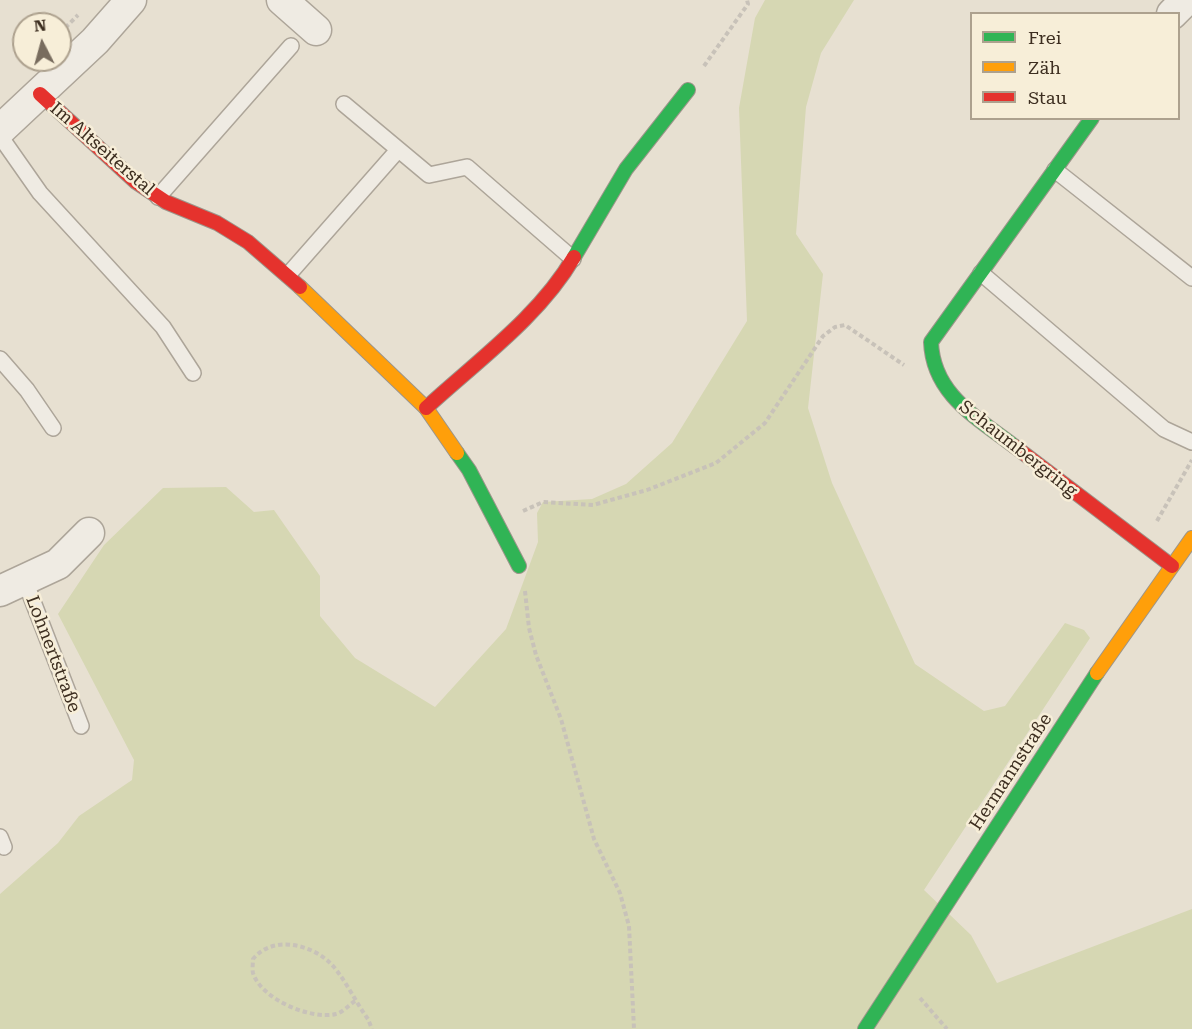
<!DOCTYPE html>
<meta charset="utf-8">
<style>
body{margin:0}
#map{position:relative;width:1192px;height:1029px;overflow:hidden;background:#e7e0d1;font-family:"Roboto Serif",serif}
canvas{display:block}
.legend{position:absolute;left:970px;top:12px;width:210px;height:108px;box-sizing:border-box;background:#f7eed8;border:2px solid #ada18e;margin:0;padding:8px 10px;list-style:none;font-size:18px;color:#3d2e20}
.legend li{display:flex;align-items:center;gap:12px;height:30px}
.legend b{width:30px;border:2px solid #ada18e}
.north{position:absolute;left:12px;top:12px;width:60px;height:60px;box-sizing:border-box;background:#f7eed8;border:2px solid #ada18e;border-radius:50%;rotate:354deg;font-size:16px;font-weight:700;line-height:24px;text-align:center;color:#3d2e20}
.north::after{content:'';display:block;margin:auto;width:21px;height:27px;background:#786c5e;clip-path:polygon(50% 0,100% 100%,50% 72%,0 100%)}
</style>
<div id="map">
<canvas width="1192" height="1029"></canvas>
<ul class="legend">
<li><b style="height:8px;background:#30b455"></b>Frei</li>
<li><b style="height:8px;background:#ff9f0a"></b>Zäh</li>
<li><b style="height:8px;background:#e5322d"></b>Stau</li>
</ul>
<div class="north">N</div>
</div>
<script>
const c = document.querySelector('canvas').getContext('2d');
c.lineJoin = 'round';
function fillPath(path, color) {
  c.fillStyle = color;
  c.fill(path, 'evenodd');
}
function trace(path, color, width, dash) {
  c.strokeStyle = color;
  c.lineWidth = width;
  c.lineCap = dash ? 'butt' : 'round';
  c.setLineDash(dash || []);
  c.stroke(path);
}
function write(font, color, halo, rows, align = 'center') {
  c.font = font + ' "Roboto Serif",serif';
  c.lineWidth = 5;
  c.setLineDash([]);
  c.textBaseline = 'middle';
  c.strokeStyle = halo;
  c.fillStyle = color;
  for (const [text, x, y, turn = 0] of rows) {
    c.save();
    c.translate(x, y);
    c.rotate((+turn || 0) * Math.PI / 180);
    c.textAlign = isNaN(turn) ? turn : align;
    if (halo) c.strokeText(text, 0, 0);
    c.fillText(text, 0, 0);
    c.restore();
  }
}
fillPath(new Path2D(`
 M 765,0 L 854,0 L 821,53 L 806,107 L 796,234 L 823,274 L 808,408 L 832,483 L 915,664 L 984,711 L 1005,706 L 1065,623 L 1084,630 L 1090,638 L 924,890 L 971,935 L 997,983 L 1192,909 L 1192,1029 L 0,1029 L 0,894 L 58,843 L 79,816 L 132,780 L 134,760 L 58,614 L 104,545 L 163,488 L 226,487 L 254,512 L 274,510 L 320,576 L 320,616 L 355,658 L 435,707 L 506,629 L 538,542 L 537,513 L 543,502 L 592,499 L 626,484 L 672,443 L 747,321 L 739,108 L 755,18 Z`), '#d6d7b3');
const lane = new Path2D(`
 M 344,104 L 429,175 L 467,167 L 573,259
 M 0,136 L 40,193 L 163,327 L 193,373
 M 1055,170 L 1192,278
 M 158,197 L 291,46
 M 981,273 L 1164,429 L 1192,442
 M 288,275 L 398,150
 M 0,359 L 27,390 L 53,428
 M 25,581 L 81,726
 M 0,837 L 4,847`);
const street = new Path2D(`
 M 282,0 L 316,30
 M 1172,14 L 1186,0
 M 0,130 L 95,41 L 131,0
 M 0,591 L 58,564 L 89,533`);
const fast = new Path2D(`
 M 574,257 L 626,169 L 688,90
 M 1014,446 C 976,417 933,394 931,342 L 1092,118
 M 457,453 L 469,470 L 519,566
 M 865,1029 L 1097,673`);
const slow = new Path2D(`
 M 300,287 L 426,408 L 457,453
 M 1097,673 L 1192,538`);
const jam = new Path2D(`
 M 40,94 L 136,182 L 166,202 L 217,223 L 248,242 L 300,287
 M 426,408 C 477,361 539,317 574,257
 M 1014,446 L 1172,566`);
trace(lane, '#ada599', 18);
trace(street, '#ada599', 33);
trace(fast, '#9c958a', 16);
trace(slow, '#9c958a', 16);
trace(jam, '#9c958a', 16);
trace(new Path2D(`
 M 60,33 L 78,15
 M 704,66 L 748,4 L 747,0
 M 523,511 L 543,502 L 593,505 L 647,490 L 716,463 L 765,423 L 823,336 L 835,327 L 845,325 L 904,365
 M 1157,521 L 1192,460
 M 525,591 L 529,628 L 536,655 L 561,719 L 594,839 L 620,893 L 629,926 L 634,1029
 M 920,998 L 947,1029
 M 355,1001 C 349,1005 342,1013 336,1014 C 310,1020 261,999 253,973 C 252,969 253,963 253,959 C 272,936 307,943 328,961 C 342,973 356,1003 368,1019 L 372,1029`), '#c8c2b9', 4, [4.5, 3]);
trace(lane, '#efebe3', 15);
trace(street, '#efebe3', 30);
trace(fast, '#30b455', 14);
trace(slow, '#ff9f0a', 14);
trace(jam, '#e5322d', 14);
write('18px', '#3d2e20', '#f7eed8', [
 ["Im Altseiterstal",102,149,41],
 ["Schaumbergring",1018,449,38],
 ["Lohnertstraße",53,654,69],
 ["Hermannstraße",1011,772,-57]
]);
</script>
